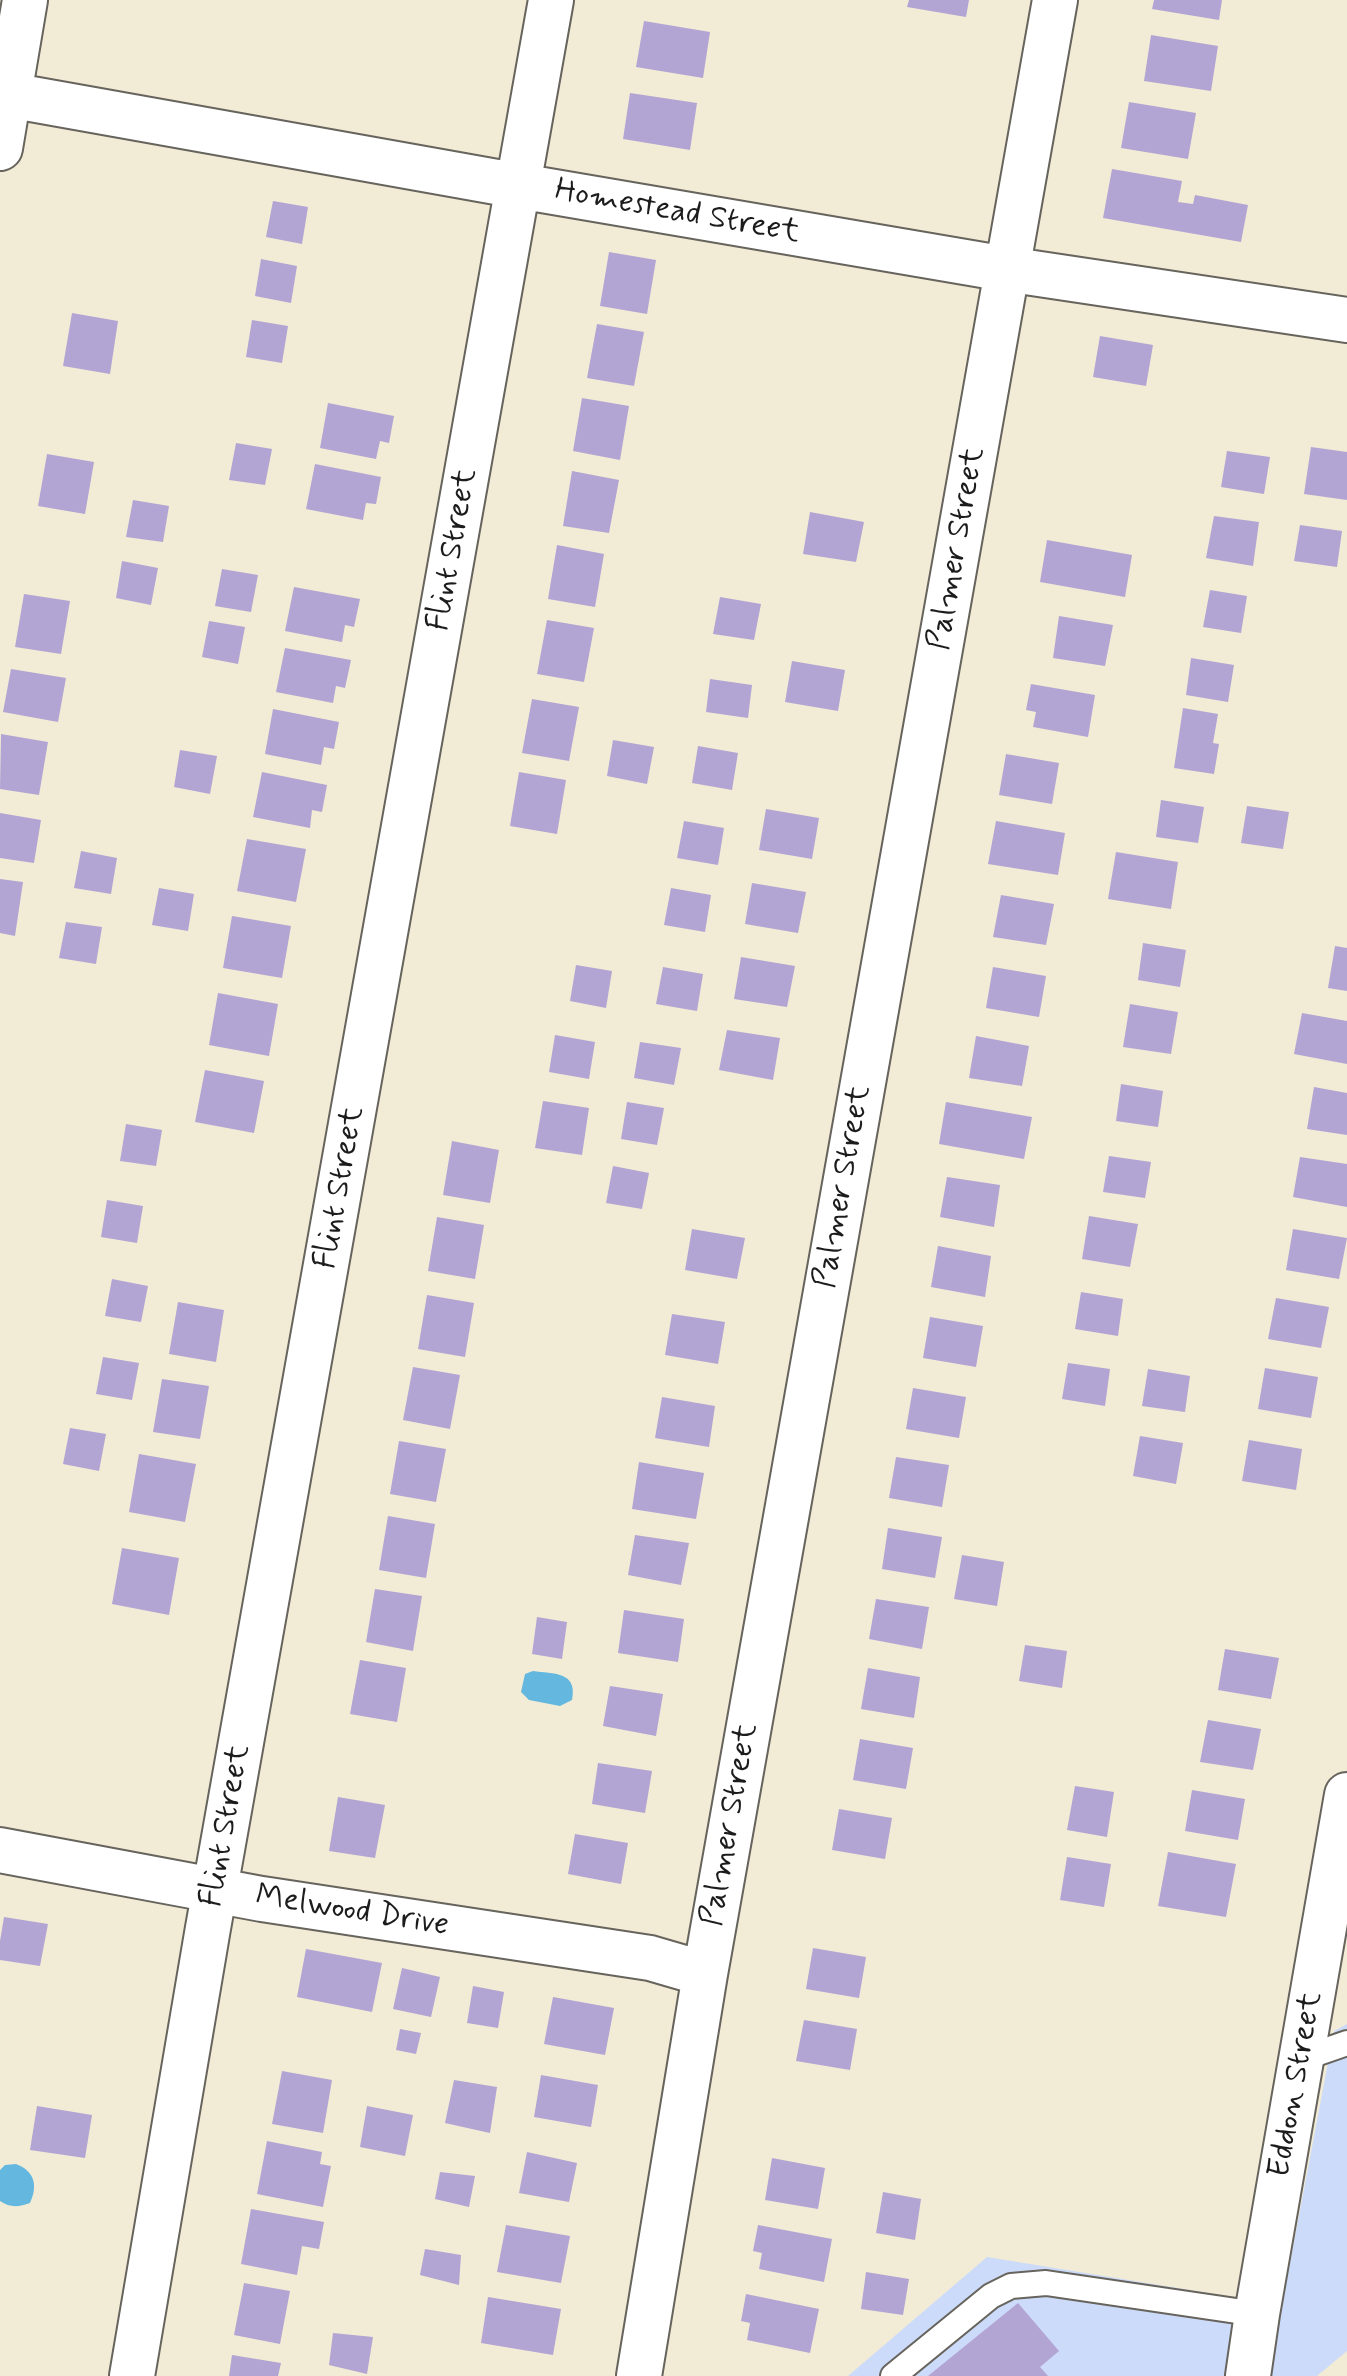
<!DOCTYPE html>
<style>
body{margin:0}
canvas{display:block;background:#f2ebd5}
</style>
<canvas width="1347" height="2376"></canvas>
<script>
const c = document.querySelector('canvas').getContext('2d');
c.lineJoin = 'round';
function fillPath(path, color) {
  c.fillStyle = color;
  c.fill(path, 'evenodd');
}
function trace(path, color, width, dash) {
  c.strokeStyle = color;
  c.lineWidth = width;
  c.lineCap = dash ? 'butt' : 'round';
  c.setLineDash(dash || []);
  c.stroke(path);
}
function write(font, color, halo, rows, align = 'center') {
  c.font = font + ' Mynerve,sans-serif';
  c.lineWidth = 7;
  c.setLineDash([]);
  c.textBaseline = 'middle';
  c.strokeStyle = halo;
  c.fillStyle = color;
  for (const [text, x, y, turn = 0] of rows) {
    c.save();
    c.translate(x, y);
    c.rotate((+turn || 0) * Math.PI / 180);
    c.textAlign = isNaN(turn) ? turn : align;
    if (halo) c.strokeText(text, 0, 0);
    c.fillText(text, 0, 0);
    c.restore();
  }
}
fillPath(new Path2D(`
 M 1347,2024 L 1347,2351 L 1317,2376 L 848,2376 L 987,2257 L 1282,2305 L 1334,2031 Z`), '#cddbfa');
fillPath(new Path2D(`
 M 533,1671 C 553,1674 578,1671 572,1700 L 560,1706 L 529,1700 L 521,1692 L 525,1674 Z
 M 16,2164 C 35,2171 38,2186 30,2203 C 19,2207 10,2208 0,2201 L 0,2170 L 5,2165 Z`), '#64b8e0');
fillPath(new Path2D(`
 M 909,0 L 969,0 L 966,17 L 907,7 Z
 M 1154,0 L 1222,0 L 1219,20 L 1152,9 Z
 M 644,21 L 710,32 L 703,78 L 636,67 Z
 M 1151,35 L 1218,46 L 1211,91 L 1144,81 Z
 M 630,93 L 697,103 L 690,150 L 623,139 Z
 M 1129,102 L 1196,113 L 1188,159 L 1121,148 Z
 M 1112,169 L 1182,181 L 1178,202 L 1193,204 L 1195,195 L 1248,205 L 1241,242 L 1103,218 Z
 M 273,201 L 308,207 L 302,244 L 266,237 Z
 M 609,252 L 656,260 L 647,314 L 600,306 Z
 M 261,259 L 297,266 L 291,303 L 255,296 Z
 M 72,313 L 118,321 L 110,374 L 63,366 Z
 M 252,320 L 288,326 L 282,363 L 246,357 Z
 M 597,324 L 644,332 L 634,386 L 587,378 Z
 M 1100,336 L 1153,345 L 1146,386 L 1093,377 Z
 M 582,398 L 629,406 L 620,460 L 573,451 Z
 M 328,403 L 394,416 L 389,443 L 380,441 L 376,459 L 320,448 Z
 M 236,443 L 272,449 L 265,485 L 229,480 Z
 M 1311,447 L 1347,452 L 1347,500 L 1304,494 Z
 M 1227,451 L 1270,457 L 1264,494 L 1221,487 Z
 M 47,454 L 94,462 L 85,514 L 38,506 Z
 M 315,464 L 381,477 L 376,504 L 366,503 L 363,520 L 306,509 Z
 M 572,471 L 619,480 L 609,533 L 563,526 Z
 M 133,500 L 169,506 L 163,542 L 126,537 Z
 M 810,512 L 864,522 L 856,562 L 803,554 Z
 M 1214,516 L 1259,522 L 1253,566 L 1206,558 Z
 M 1300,525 L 1342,531 L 1337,567 L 1294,561 Z
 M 1047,540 L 1132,555 L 1125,597 L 1040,582 Z
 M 557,545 L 604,554 L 595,607 L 548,599 Z
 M 122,561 L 158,568 L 151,605 L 116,598 Z
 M 222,569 L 258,575 L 251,612 L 215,606 Z
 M 294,587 L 360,599 L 354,627 L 345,625 L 342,642 L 285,631 Z
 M 1210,590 L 1247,596 L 1241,633 L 1203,627 Z
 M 24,594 L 70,601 L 61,654 L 15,647 Z
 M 720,597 L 761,604 L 754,640 L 713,634 Z
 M 1059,616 L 1113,625 L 1105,666 L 1053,658 Z
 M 547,620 L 594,628 L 584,682 L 537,674 Z
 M 209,621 L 245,627 L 238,664 L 202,657 Z
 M 285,648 L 351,660 L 345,688 L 336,686 L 333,703 L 276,692 Z
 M 1191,658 L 1234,665 L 1228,702 L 1186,695 Z
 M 792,661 L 845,670 L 838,711 L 785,702 Z
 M 11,669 L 66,678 L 58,722 L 3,712 Z
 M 710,679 L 752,685 L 748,718 L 706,712 Z
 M 1031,684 L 1095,695 L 1088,737 L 1033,727 L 1036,712 L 1026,710 Z
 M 532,699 L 579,707 L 569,761 L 522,753 Z
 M 1183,708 L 1218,714 L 1213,743 L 1219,744 L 1214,774 L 1174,768 Z
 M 273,709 L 339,722 L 334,749 L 324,747 L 321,765 L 265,754 Z
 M 1,734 L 48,742 L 39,795 L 0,789 Z
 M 613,740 L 654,747 L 647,784 L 607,776 Z
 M 698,746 L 738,753 L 732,790 L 692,783 Z
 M 180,750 L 217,756 L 210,794 L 174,787 Z
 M 1006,754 L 1059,763 L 1052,804 L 999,795 Z
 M 262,772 L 327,785 L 322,812 L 312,810 L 310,828 L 253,817 Z
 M 519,772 L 566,780 L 557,834 L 510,826 Z
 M 1161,800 L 1204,807 L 1198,843 L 1156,837 Z
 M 1247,806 L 1289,812 L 1283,849 L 1241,843 Z
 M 766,809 L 819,818 L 812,859 L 759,850 Z
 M 0,813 L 41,820 L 34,863 L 0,858 Z
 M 684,821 L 724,828 L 718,865 L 677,858 Z
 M 996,821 L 1065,833 L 1058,875 L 988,864 Z
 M 247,839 L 306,849 L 296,902 L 237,891 Z
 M 81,851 L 117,858 L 111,894 L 74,888 Z
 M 1116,852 L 1178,862 L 1171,909 L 1108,899 Z
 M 0,879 L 23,882 L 15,936 L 0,933 Z
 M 752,883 L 806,892 L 798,933 L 745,924 Z
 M 159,888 L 194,894 L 188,931 L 152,925 Z
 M 671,888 L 711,895 L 705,932 L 664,925 Z
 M 1001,895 L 1054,904 L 1046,945 L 993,937 Z
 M 232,916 L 291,926 L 282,978 L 223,968 Z
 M 66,922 L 102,927 L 96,964 L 59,958 Z
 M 1143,943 L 1186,950 L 1180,987 L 1138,980 Z
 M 1335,946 L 1347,948 L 1347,991 L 1328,988 Z
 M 741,957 L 795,966 L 787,1007 L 734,999 Z
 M 576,965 L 612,971 L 606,1008 L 570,1001 Z
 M 663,967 L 703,974 L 697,1011 L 656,1004 Z
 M 993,967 L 1046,976 L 1039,1017 L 986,1008 Z
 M 218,993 L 278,1004 L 269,1056 L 209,1045 Z
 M 1130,1004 L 1178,1012 L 1171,1054 L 1123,1047 Z
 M 1302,1013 L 1347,1021 L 1347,1064 L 1294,1054 Z
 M 727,1030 L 780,1038 L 773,1080 L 719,1070 Z
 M 555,1035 L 595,1042 L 589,1079 L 549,1072 Z
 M 976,1036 L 1029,1046 L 1022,1086 L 969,1078 Z
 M 640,1042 L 681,1048 L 674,1085 L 634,1078 Z
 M 205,1070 L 264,1081 L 254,1133 L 195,1122 Z
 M 1121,1084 L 1163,1091 L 1158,1127 L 1116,1121 Z
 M 1314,1087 L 1347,1093 L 1347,1135 L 1307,1129 Z
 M 543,1101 L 589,1108 L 582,1155 L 535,1148 Z
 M 627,1102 L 664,1108 L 657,1145 L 621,1139 Z
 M 946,1102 L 1032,1117 L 1024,1159 L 939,1144 Z
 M 126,1124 L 162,1130 L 156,1166 L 120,1161 Z
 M 452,1141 L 499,1150 L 490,1203 L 443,1195 Z
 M 1109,1156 L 1151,1162 L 1145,1198 L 1103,1192 Z
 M 1300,1157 L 1347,1164 L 1347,1207 L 1293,1197 Z
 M 613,1166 L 649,1173 L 642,1209 L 606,1203 Z
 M 947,1177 L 1000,1185 L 994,1227 L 940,1217 Z
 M 107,1200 L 143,1206 L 137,1243 L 101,1237 Z
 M 1089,1216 L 1138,1224 L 1130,1267 L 1082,1259 Z
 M 437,1217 L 484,1225 L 475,1279 L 428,1271 Z
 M 692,1229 L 745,1238 L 737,1279 L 685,1270 Z
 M 1293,1229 L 1347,1238 L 1339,1279 L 1286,1270 Z
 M 938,1246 L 991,1256 L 985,1297 L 931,1287 Z
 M 112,1279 L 148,1286 L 141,1322 L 105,1316 Z
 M 1081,1292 L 1123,1299 L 1118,1336 L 1075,1329 Z
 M 427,1295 L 474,1303 L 465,1357 L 418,1349 Z
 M 1276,1298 L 1329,1307 L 1321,1348 L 1268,1339 Z
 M 178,1302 L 224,1310 L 216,1362 L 169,1354 Z
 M 672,1314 L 725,1322 L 718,1364 L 665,1355 Z
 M 930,1317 L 983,1326 L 976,1367 L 923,1358 Z
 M 103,1357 L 139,1363 L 132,1400 L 96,1394 Z
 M 1068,1363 L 1110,1369 L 1105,1406 L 1062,1399 Z
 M 413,1367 L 460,1375 L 450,1429 L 403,1420 Z
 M 1265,1368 L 1318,1377 L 1311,1418 L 1258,1409 Z
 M 1148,1369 L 1190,1376 L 1185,1412 L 1142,1406 Z
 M 162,1379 L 209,1386 L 200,1439 L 153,1432 Z
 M 913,1388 L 966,1397 L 959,1438 L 906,1429 Z
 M 662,1397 L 715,1406 L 709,1447 L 655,1438 Z
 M 70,1428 L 106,1434 L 99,1471 L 63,1464 Z
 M 1140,1436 L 1183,1443 L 1176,1484 L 1133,1476 Z
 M 1249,1440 L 1302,1449 L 1296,1490 L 1242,1481 Z
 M 399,1441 L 446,1449 L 436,1502 L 390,1494 Z
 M 139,1454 L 196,1464 L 185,1522 L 129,1512 Z
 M 896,1457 L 949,1465 L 942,1507 L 889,1498 Z
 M 639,1462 L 704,1473 L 696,1519 L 632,1509 Z
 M 388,1516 L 435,1524 L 426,1578 L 379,1570 Z
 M 888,1528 L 942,1537 L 935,1578 L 882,1569 Z
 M 635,1535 L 689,1543 L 681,1585 L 628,1575 Z
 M 122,1548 L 179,1558 L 169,1615 L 112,1604 Z
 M 962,1555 L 1004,1562 L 997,1606 L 954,1599 Z
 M 375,1589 L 422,1596 L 413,1651 L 366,1642 Z
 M 876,1599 L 929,1607 L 922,1649 L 869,1639 Z
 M 624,1610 L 684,1619 L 678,1662 L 618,1653 Z
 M 537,1617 L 567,1622 L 562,1659 L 532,1654 Z
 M 1025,1645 L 1067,1651 L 1062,1688 L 1019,1681 Z
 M 1225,1649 L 1279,1658 L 1271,1699 L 1218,1690 Z
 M 360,1660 L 406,1668 L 397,1722 L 350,1714 Z
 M 868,1668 L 920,1677 L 914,1718 L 861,1709 Z
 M 610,1686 L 663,1694 L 656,1736 L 603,1726 Z
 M 1208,1720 L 1261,1729 L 1253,1770 L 1200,1762 Z
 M 860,1739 L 913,1748 L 906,1789 L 853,1780 Z
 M 598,1763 L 652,1771 L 645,1813 L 592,1804 Z
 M 1075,1786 L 1114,1792 L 1107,1837 L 1067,1830 Z
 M 1192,1790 L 1245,1799 L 1238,1840 L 1185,1831 Z
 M 338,1797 L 385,1805 L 375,1858 L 329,1851 Z
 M 839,1809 L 892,1818 L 885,1859 L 832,1850 Z
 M 575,1834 L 628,1843 L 621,1884 L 568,1874 Z
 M 1168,1852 L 1236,1864 L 1226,1917 L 1158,1906 Z
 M 1067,1857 L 1111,1864 L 1104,1907 L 1060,1900 Z
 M 4,1917 L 48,1924 L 40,1966 L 0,1960 L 0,1941 Z
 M 813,1948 L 866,1957 L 859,1998 L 806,1989 Z
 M 306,1949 L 382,1963 L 372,2012 L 297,1997 Z
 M 402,1968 L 440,1977 L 431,2017 L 393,2009 Z
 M 473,1986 L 504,1992 L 498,2028 L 467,2023 Z
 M 553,1997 L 614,2008 L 605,2055 L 544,2044 Z
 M 804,2020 L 857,2029 L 850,2070 L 796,2061 Z
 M 400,2029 L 421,2033 L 416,2054 L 396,2050 Z
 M 282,2071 L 332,2080 L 323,2133 L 272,2124 Z
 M 541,2075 L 598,2085 L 591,2127 L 534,2117 Z
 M 454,2080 L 497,2087 L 490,2133 L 445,2123 Z
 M 37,2106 L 92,2115 L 85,2158 L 30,2150 Z
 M 367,2106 L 413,2115 L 405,2156 L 360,2147 Z
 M 267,2141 L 322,2152 L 320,2164 L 331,2166 L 323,2207 L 257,2194 Z
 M 527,2152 L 577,2163 L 569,2202 L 519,2193 Z
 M 772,2158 L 825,2168 L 818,2209 L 765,2200 Z
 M 440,2172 L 475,2176 L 469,2207 L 435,2199 Z
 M 883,2192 L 921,2199 L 915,2240 L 876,2233 Z
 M 251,2209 L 324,2222 L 319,2249 L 302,2246 L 297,2275 L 241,2264 Z
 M 506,2225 L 570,2236 L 561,2283 L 497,2272 Z
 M 758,2225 L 832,2239 L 824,2282 L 759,2269 L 762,2253 L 753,2251 Z
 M 425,2249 L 461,2255 L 459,2285 L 420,2275 Z
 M 866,2272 L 909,2279 L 903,2315 L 861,2309 Z
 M 244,2283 L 290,2291 L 280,2344 L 234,2335 Z
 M 746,2294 L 819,2309 L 810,2353 L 747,2340 L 750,2323 L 741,2321 Z
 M 488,2297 L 561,2309 L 553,2355 L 481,2343 Z
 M 1018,2303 L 1059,2351 L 1040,2367 L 1048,2376 L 928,2376 Z
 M 333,2333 L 373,2337 L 367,2374 L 329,2365 Z
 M 232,2355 L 281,2363 L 278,2376 L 229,2376 Z`), '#b2a5d4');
const service = new Path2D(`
 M 1301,2059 L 1347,2043
 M 893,2376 L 991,2296 L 1011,2286 L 1046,2283 L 1257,2314`);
const minor = new Path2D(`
 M 9,95 L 519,186 L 1006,269 L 1347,320
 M 0,148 L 25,0
 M 0,1850 L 262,1899 L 650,1958 L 705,1974
 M 132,2376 L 208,1928 L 551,0
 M 639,2376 L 705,1974 L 1055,0
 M 1248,2376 L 1257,2314 L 1347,1795`);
trace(service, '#67645d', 28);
trace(minor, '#67645d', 48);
trace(service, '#fff', 24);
trace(minor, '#fff', 44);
write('32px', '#1c1c1c', '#fff', [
 ["Homestead Street",677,213,10],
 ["Palmer Street",958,549,-80],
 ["Flint Street",454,550,-80],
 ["Palmer Street",844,1187,-80],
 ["Flint Street",341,1188,-80],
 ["Palmer Street",731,1825,-80],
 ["Flint Street",227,1826,-80],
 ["Melwood Drive",352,1912,9],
 ["Eddon Street",1297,2085,-80]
]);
</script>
